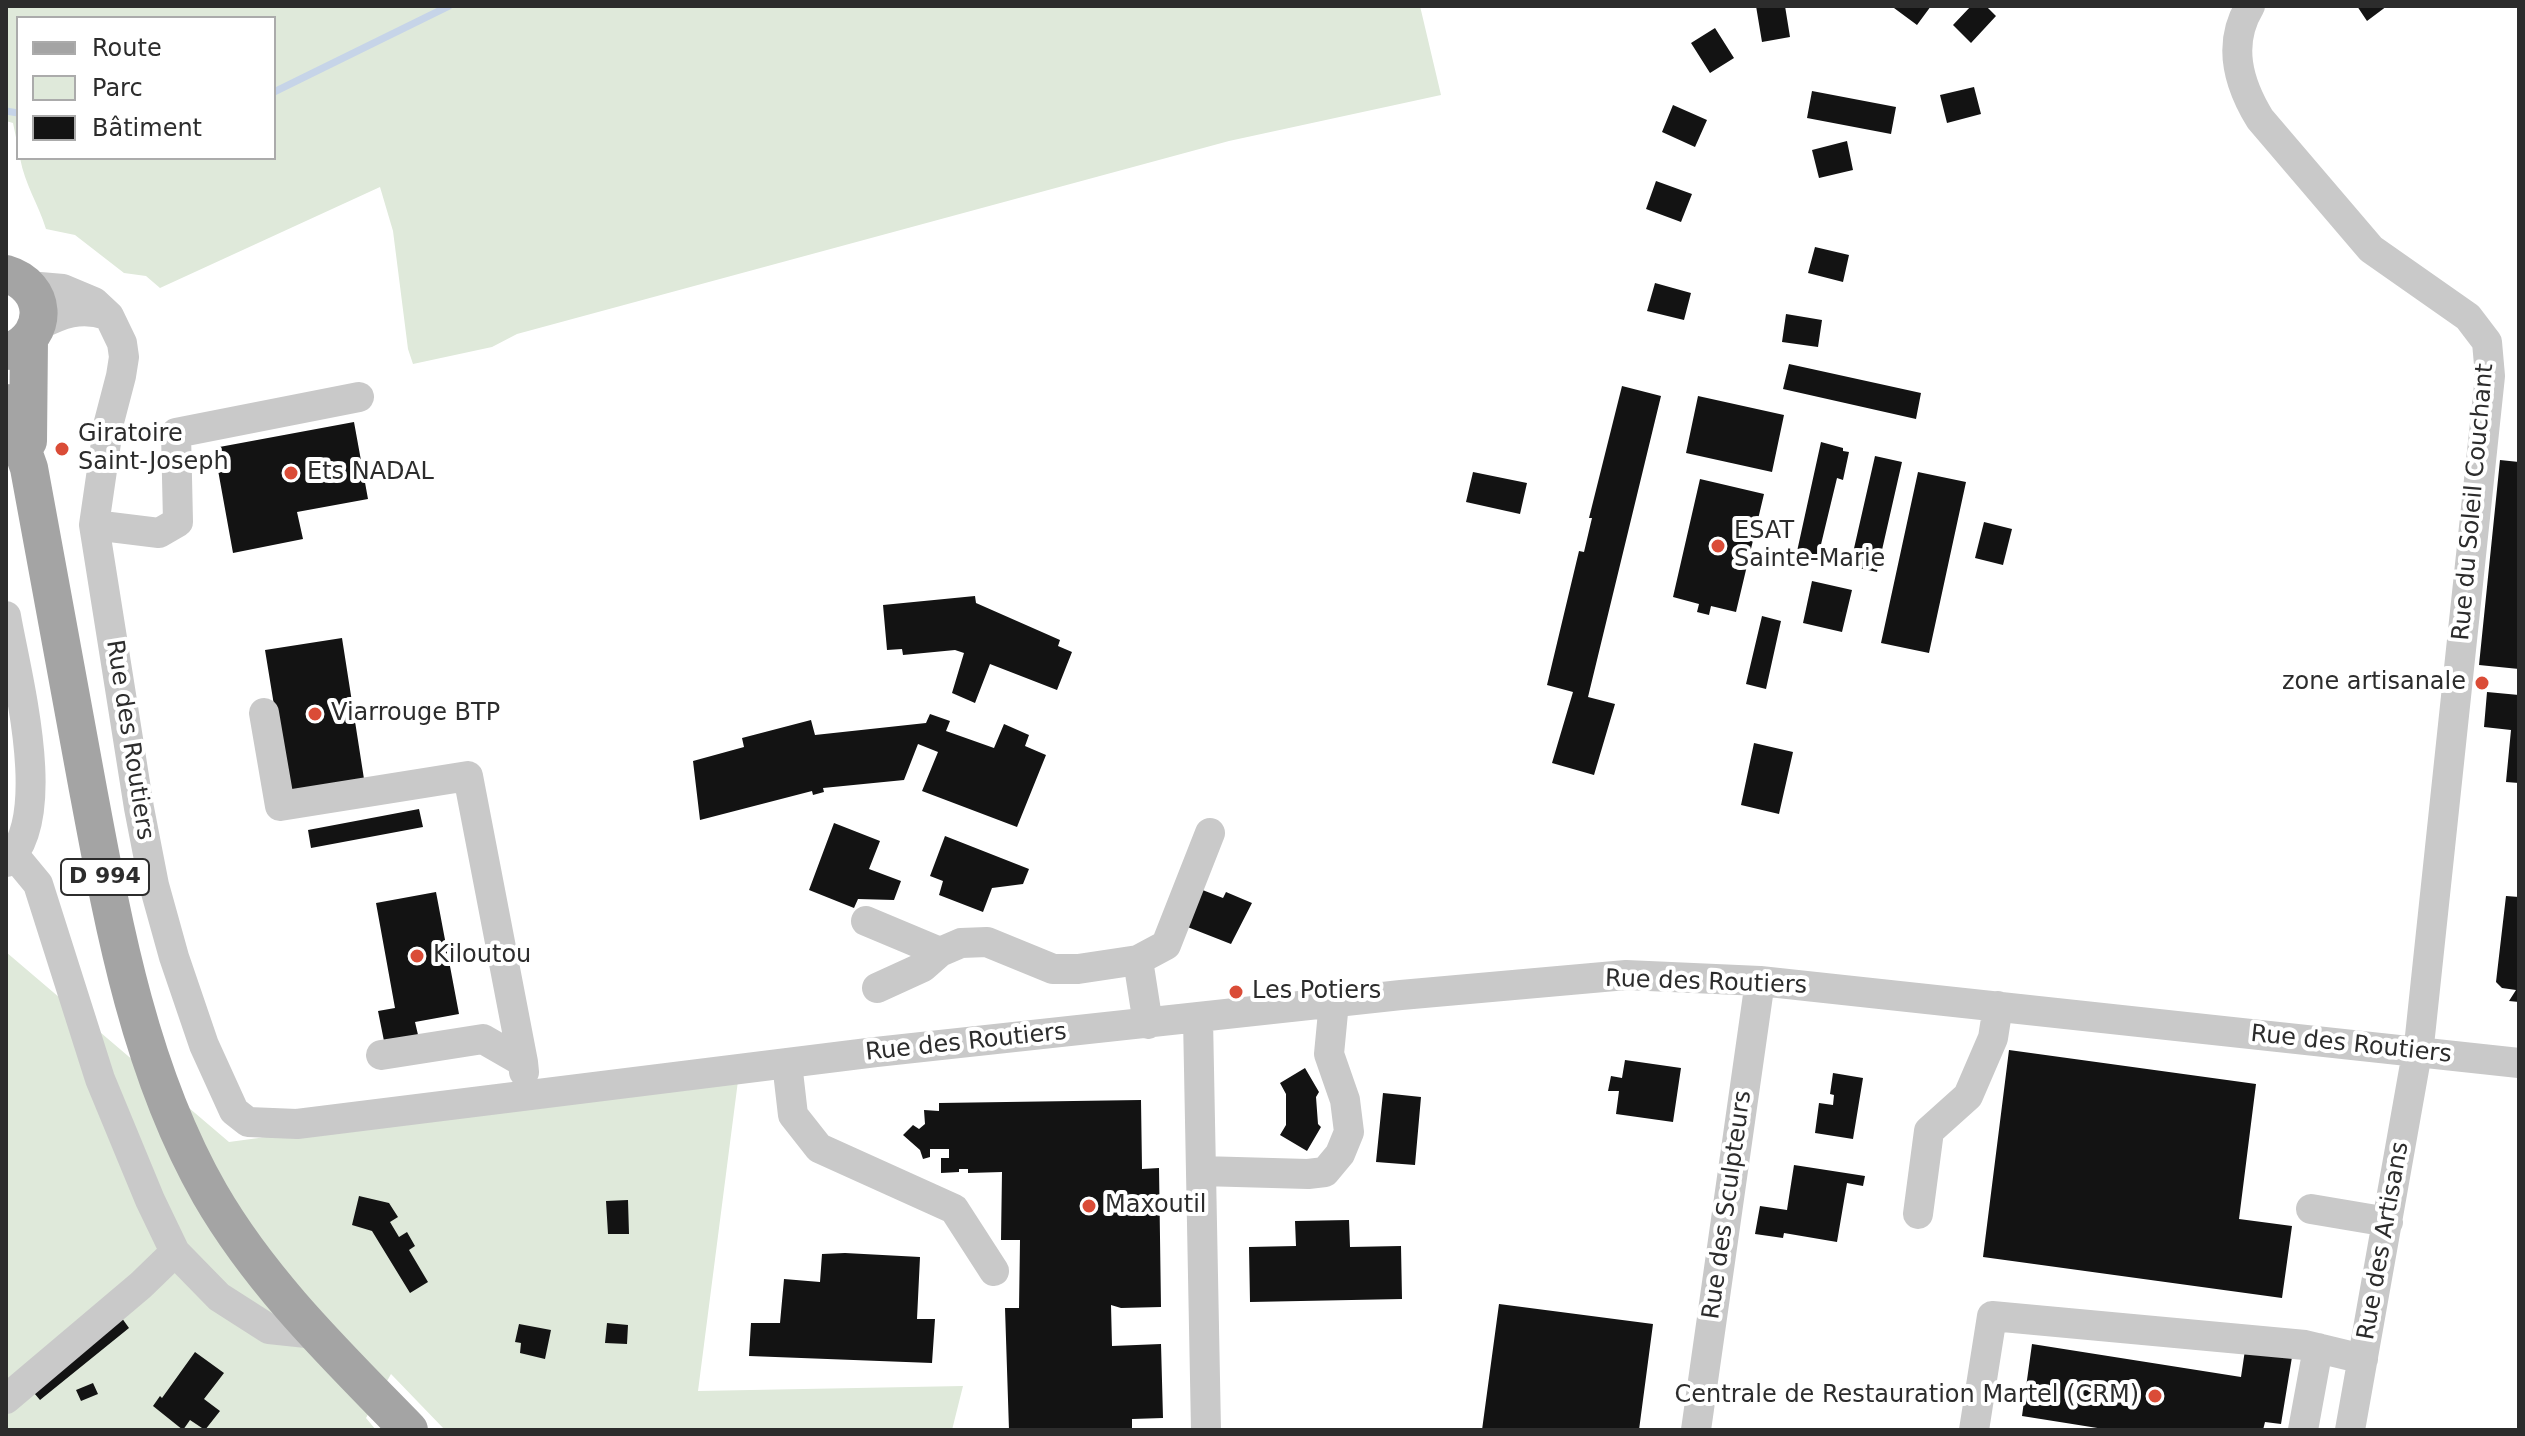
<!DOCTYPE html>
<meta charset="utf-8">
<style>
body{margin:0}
#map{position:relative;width:2525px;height:1436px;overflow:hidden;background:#fff;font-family:"DejaVu Sans",sans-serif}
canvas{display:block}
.frame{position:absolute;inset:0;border:8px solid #2c2c2c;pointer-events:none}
.legend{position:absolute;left:16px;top:16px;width:260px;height:144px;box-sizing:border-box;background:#fff;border:2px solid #ababab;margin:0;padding:10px 14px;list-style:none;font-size:24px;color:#2c2c2c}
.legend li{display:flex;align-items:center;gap:16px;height:40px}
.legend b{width:40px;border:2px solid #ababab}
</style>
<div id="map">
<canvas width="2525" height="1436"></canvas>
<div class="frame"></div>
<ul class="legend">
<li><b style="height:10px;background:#a4a4a4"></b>Route</li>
<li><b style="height:22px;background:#dfe9da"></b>Parc</li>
<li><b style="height:22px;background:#131313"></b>Bâtiment</li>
</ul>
</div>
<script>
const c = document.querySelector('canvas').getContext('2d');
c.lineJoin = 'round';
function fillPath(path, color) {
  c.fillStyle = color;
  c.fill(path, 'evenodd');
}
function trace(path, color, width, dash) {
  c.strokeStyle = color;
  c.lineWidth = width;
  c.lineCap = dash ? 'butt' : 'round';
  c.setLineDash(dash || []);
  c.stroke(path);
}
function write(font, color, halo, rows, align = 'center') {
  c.font = font + ' "DejaVu Sans",sans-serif';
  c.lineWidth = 8;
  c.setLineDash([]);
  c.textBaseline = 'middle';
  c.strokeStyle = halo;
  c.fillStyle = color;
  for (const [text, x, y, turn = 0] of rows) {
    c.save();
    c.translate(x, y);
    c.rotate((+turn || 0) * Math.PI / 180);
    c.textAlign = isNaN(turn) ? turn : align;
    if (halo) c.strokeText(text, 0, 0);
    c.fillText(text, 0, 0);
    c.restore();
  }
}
fillPath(new Path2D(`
 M 6,6 L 177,8 L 187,6 L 1420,6 L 1441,95 L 1229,141 L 517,334 L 492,347 L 413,364 L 408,349 L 393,231 L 380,187 L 160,288 L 146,276 L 124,273 L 75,235 L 46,229 C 38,203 25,185 20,158 L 274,158 L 274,18 L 18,18 L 18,147 L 13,123 L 6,121 Z
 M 6,952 L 229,1142 L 739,1073 L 698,1391 L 963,1386 L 952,1430 L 445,1430 L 391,1374 L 366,1418 L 376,1430 L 6,1430 Z`), '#dfe9da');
trace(new Path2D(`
 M 274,92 L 449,6
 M 6,111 L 18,113`), '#c6d4e8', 7);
fillPath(new Path2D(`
 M 1756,6 L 1785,6 L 1790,37 L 1762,42 Z
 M 1896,6 L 1931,6 L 1917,25 L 1894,8 Z
 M 1971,6 L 1986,6 L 1996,16 L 1971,43 L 1953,25 Z
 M 2357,6 L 2387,6 L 2367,21 Z
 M 1715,28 L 1734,58 L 1710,73 L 1691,43 Z
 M 1974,87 L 1981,114 L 1947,123 L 1940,95 Z
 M 1812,91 L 1896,107 L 1891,134 L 1807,118 Z
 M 1673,105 L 1707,120 L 1695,147 L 1662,132 Z
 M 1847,141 L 1853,170 L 1819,178 L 1812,150 Z
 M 1656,181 L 1692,194 L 1681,222 L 1646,209 Z
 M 1815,247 L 1849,255 L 1843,282 L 1808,273 Z
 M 1655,283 L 1691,293 L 1684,320 L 1647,311 Z
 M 1786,314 L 1822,320 L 1818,347 L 1782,342 Z
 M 1789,364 L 1921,393 L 1916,419 L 1783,389 Z
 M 1622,386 L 1661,396 L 1588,697 L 1615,704 L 1594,775 L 1552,763 L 1573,692 L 1547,685 L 1579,551 L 1584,552 L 1592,518 L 1589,518 Z
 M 1698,396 L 1784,415 L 1772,472 L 1686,453 Z
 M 354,422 L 368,499 L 297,512 L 303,539 L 233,553 L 214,448 Z
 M 1821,442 L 1843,448 L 1843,451 L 1849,452 L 1843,480 L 1837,478 L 1817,561 L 1796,556 Z
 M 1875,456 L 1902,462 L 1877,572 L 1850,566 Z
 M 2500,460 L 2519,462 L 2519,669 L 2479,665 Z
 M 1473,472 L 1527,483 L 1520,514 L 1466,502 Z
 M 1918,472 L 1966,482 L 1929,653 L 1881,643 Z
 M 1700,479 L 1764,494 L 1736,612 L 1711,606 L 1709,615 L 1697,612 L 1699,604 L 1673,597 Z
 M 1984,522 L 2012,529 L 2003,565 L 1975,558 Z
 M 1812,581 L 1852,590 L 1842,632 L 1803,623 Z
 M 975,596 L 976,603 L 1060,640 L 1058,646 L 1072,652 L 1057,690 L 990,664 L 975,703 L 952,693 L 964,653 L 955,650 L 903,655 L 902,649 L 887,650 L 883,605 Z
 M 1762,616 L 1781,621 L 1766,689 L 1746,684 Z
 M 342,638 L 364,779 L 288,791 L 265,650 Z
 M 2487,692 L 2519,695 L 2519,783 L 2506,782 L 2511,730 L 2484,727 Z
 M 930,714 L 950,721 L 946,731 L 994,748 L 1004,724 L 1029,735 L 1025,746 L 1046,755 L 1017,827 L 922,791 L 938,752 L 918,744 L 904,780 L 823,788 L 824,792 L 813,795 L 812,791 L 700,820 L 693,761 L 744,747 L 742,738 L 811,720 L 815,735 L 926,723 Z
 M 1754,743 L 1793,752 L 1779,814 L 1741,805 Z
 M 419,809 L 423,827 L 311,848 L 308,830 Z
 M 834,823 L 880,841 L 869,869 L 901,881 L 894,900 L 858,899 L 854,908 L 809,890 Z
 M 945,836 L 1029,869 L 1023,884 L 992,888 L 983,912 L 939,895 L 943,881 L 930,876 Z
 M 1200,889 L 1223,898 L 1226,892 L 1252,903 L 1231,944 L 1185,926 Z
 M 436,892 L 459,1014 L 415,1022 L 419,1039 L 385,1046 L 378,1011 L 395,1008 L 376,903 Z
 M 2506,896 L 2519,897 L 2519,1002 L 2509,1001 L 2516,990 L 2502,988 L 2496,982 Z
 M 2009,1050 L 2256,1084 L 2239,1219 L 2292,1226 L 2282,1298 L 1983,1257 Z
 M 1625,1060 L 1681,1068 L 1673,1122 L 1616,1114 L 1619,1091 L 1608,1091 L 1611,1076 L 1622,1078 Z
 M 1305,1068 L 1319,1092 L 1316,1097 L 1318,1124 L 1321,1127 L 1307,1151 L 1280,1135 L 1286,1125 L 1286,1094 L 1280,1083 Z
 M 1833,1073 L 1863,1078 L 1853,1139 L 1815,1133 L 1819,1103 L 1833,1105 L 1834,1095 L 1830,1094 Z
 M 1383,1093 L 1421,1097 L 1415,1165 L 1376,1162 Z
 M 1141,1100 L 1142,1169 L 1159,1168 L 1161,1307 L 1121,1308 L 1111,1305 L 1112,1346 L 1161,1344 L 1163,1418 L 1132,1419 L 1132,1430 L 1009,1430 L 1005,1308 L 1019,1308 L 1020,1240 L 1001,1240 L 1002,1172 L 968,1173 L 968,1169 L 959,1169 L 959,1172 L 941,1173 L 941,1158 L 949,1158 L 949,1149 L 930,1149 L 930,1157 L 923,1159 L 920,1150 L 903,1135 L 913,1125 L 919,1129 L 925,1124 L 924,1110 L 939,1111 L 939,1103 Z
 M 1794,1165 L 1865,1176 L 1863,1186 L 1847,1183 L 1837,1242 L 1784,1233 L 1783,1238 L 1755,1234 L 1760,1206 L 1787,1210 Z
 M 359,1196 L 389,1203 L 398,1217 L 390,1222 L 399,1237 L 407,1232 L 415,1246 L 409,1250 L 428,1282 L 410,1293 L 372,1231 L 352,1225 Z
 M 628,1200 L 629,1234 L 608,1234 L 606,1201 Z
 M 1349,1220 L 1350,1247 L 1401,1246 L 1402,1299 L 1250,1302 L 1249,1247 L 1296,1246 L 1295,1221 Z
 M 845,1253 L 920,1257 L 917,1319 L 935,1319 L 932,1363 L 749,1356 L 751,1323 L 780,1323 L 784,1279 L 820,1282 L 822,1254 Z
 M 1499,1304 L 1653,1324 L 1639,1430 L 1482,1430 Z
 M 119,1314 L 129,1328 L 40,1400 L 29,1387 Z
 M 607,1323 L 628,1325 L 627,1344 L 605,1343 Z
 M 519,1324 L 551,1330 L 545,1359 L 520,1353 L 521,1343 L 515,1342 Z
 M 2032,1344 L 2241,1377 L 2245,1350 L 2292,1357 L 2281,1424 L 2265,1422 L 2263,1430 L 2110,1430 L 2022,1416 Z
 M 195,1352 L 224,1373 L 204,1399 L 220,1411 L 205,1430 L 190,1420 L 183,1430 L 153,1406 L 160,1396 L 162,1398 Z
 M 93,1383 L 98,1394 L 81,1401 L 76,1390 Z`), '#131313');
trace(new Path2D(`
 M 2250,6 C 2227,44 2238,83 2260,119 L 2371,249 L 2468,317 L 2487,342 L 2490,376 L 2420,1036 L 2350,1430
 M 28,286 L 63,289 L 94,302 L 109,316 L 122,343 L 124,357 L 121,376 L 109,422 L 94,525 L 139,808 L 154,885 L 174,957 L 204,1045 L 234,1111 L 248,1122 L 297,1124 L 876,1052 L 1401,995 L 1626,975 L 1760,981 L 2519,1063
 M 37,326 C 61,314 80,306 107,315
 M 94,525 L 159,533 L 178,522 L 176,433 L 359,397
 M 6,616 C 16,674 56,820 6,862
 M 264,713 L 280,806 L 468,776 L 523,1062
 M 14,855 L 38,884 L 100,1079 L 150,1200 L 175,1252 L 219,1297 L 269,1329 L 316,1334
 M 866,921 L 940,952
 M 1138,960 L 1166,945 L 1210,833
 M 877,988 L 923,967 L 940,952 L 961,943 L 987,942 L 1053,969 L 1078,969 L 1138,960 L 1148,1024
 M 1198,1018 L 1206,1430
 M 381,1055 L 483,1039 L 523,1062 L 524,1072
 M 787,1063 L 793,1115 L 819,1148 L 954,1209 L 994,1271
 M 1201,1171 L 1308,1174 L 1325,1172 L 1340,1154 L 1349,1132 L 1345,1100 L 1329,1054 L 1334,1002
 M 2311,1209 L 2388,1222
 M 1918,1214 L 1929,1131 L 1968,1096 L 1993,1038 L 1998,1006
 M 6,1399 L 141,1285 L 175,1252
 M 1696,1430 L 1760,981
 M 1974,1430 L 1992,1316 L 2305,1345 L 2363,1359
 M 2303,1430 L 2318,1348`), '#c9c9c9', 30);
trace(new Path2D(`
 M 6,274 C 47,286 50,334 11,351
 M 6,403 L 29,468 C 48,573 68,678 87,784 C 113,923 139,1070 210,1194 C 262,1284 337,1356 409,1430
 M 28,441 L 29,339`), '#a4a4a4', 38);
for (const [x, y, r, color] of [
 [62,449,8,"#da4c37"],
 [291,473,8,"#da4c37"],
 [1718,546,8,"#da4c37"],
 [2482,683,8,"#da4c37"],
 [315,714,8,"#da4c37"],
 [417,956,8,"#da4c37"],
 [1236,992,8,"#da4c37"],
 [1089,1206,8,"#da4c37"],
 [2155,1396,8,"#da4c37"]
]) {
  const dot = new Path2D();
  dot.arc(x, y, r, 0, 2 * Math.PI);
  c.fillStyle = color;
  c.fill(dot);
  trace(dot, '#fff', 3);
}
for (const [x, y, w] of [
 [105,877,88]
]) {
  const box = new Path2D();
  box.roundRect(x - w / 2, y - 18, w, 36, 6);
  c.fillStyle = '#fff';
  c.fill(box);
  trace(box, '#2c2c2c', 2);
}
write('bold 22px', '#2c2c2c', null, [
 ["D 994",105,877]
]);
write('24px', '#2c2c2c', '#fff', [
 ["Giratoire",78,435],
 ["Saint-Joseph",78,463],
 ["Ets NADAL",307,473],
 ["ESAT",1734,532],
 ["Sainte-Marie",1734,560],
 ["zone artisanale",2466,683,"right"],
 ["Viarrouge BTP",331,714],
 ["Kiloutou",433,956],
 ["Les Potiers",1252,992],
 ["Maxoutil",1105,1206],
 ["Centrale de Restauration Martel (CRM)",2139,1396,"right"]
], 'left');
write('24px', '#2c2c2c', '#fff', [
 ["Rue du Soleil Couchant",2474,502,-85],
 ["Rue des Routiers",129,740,81],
 ["Rue des Routiers",1706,983,2],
 ["Rue des Routiers",966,1043,-6],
 ["Rue des Routiers",2351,1045,6],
 ["Rue des Sculpteurs",1728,1205,-82],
 ["Rue des Artisans",2384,1241,-80]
]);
</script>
